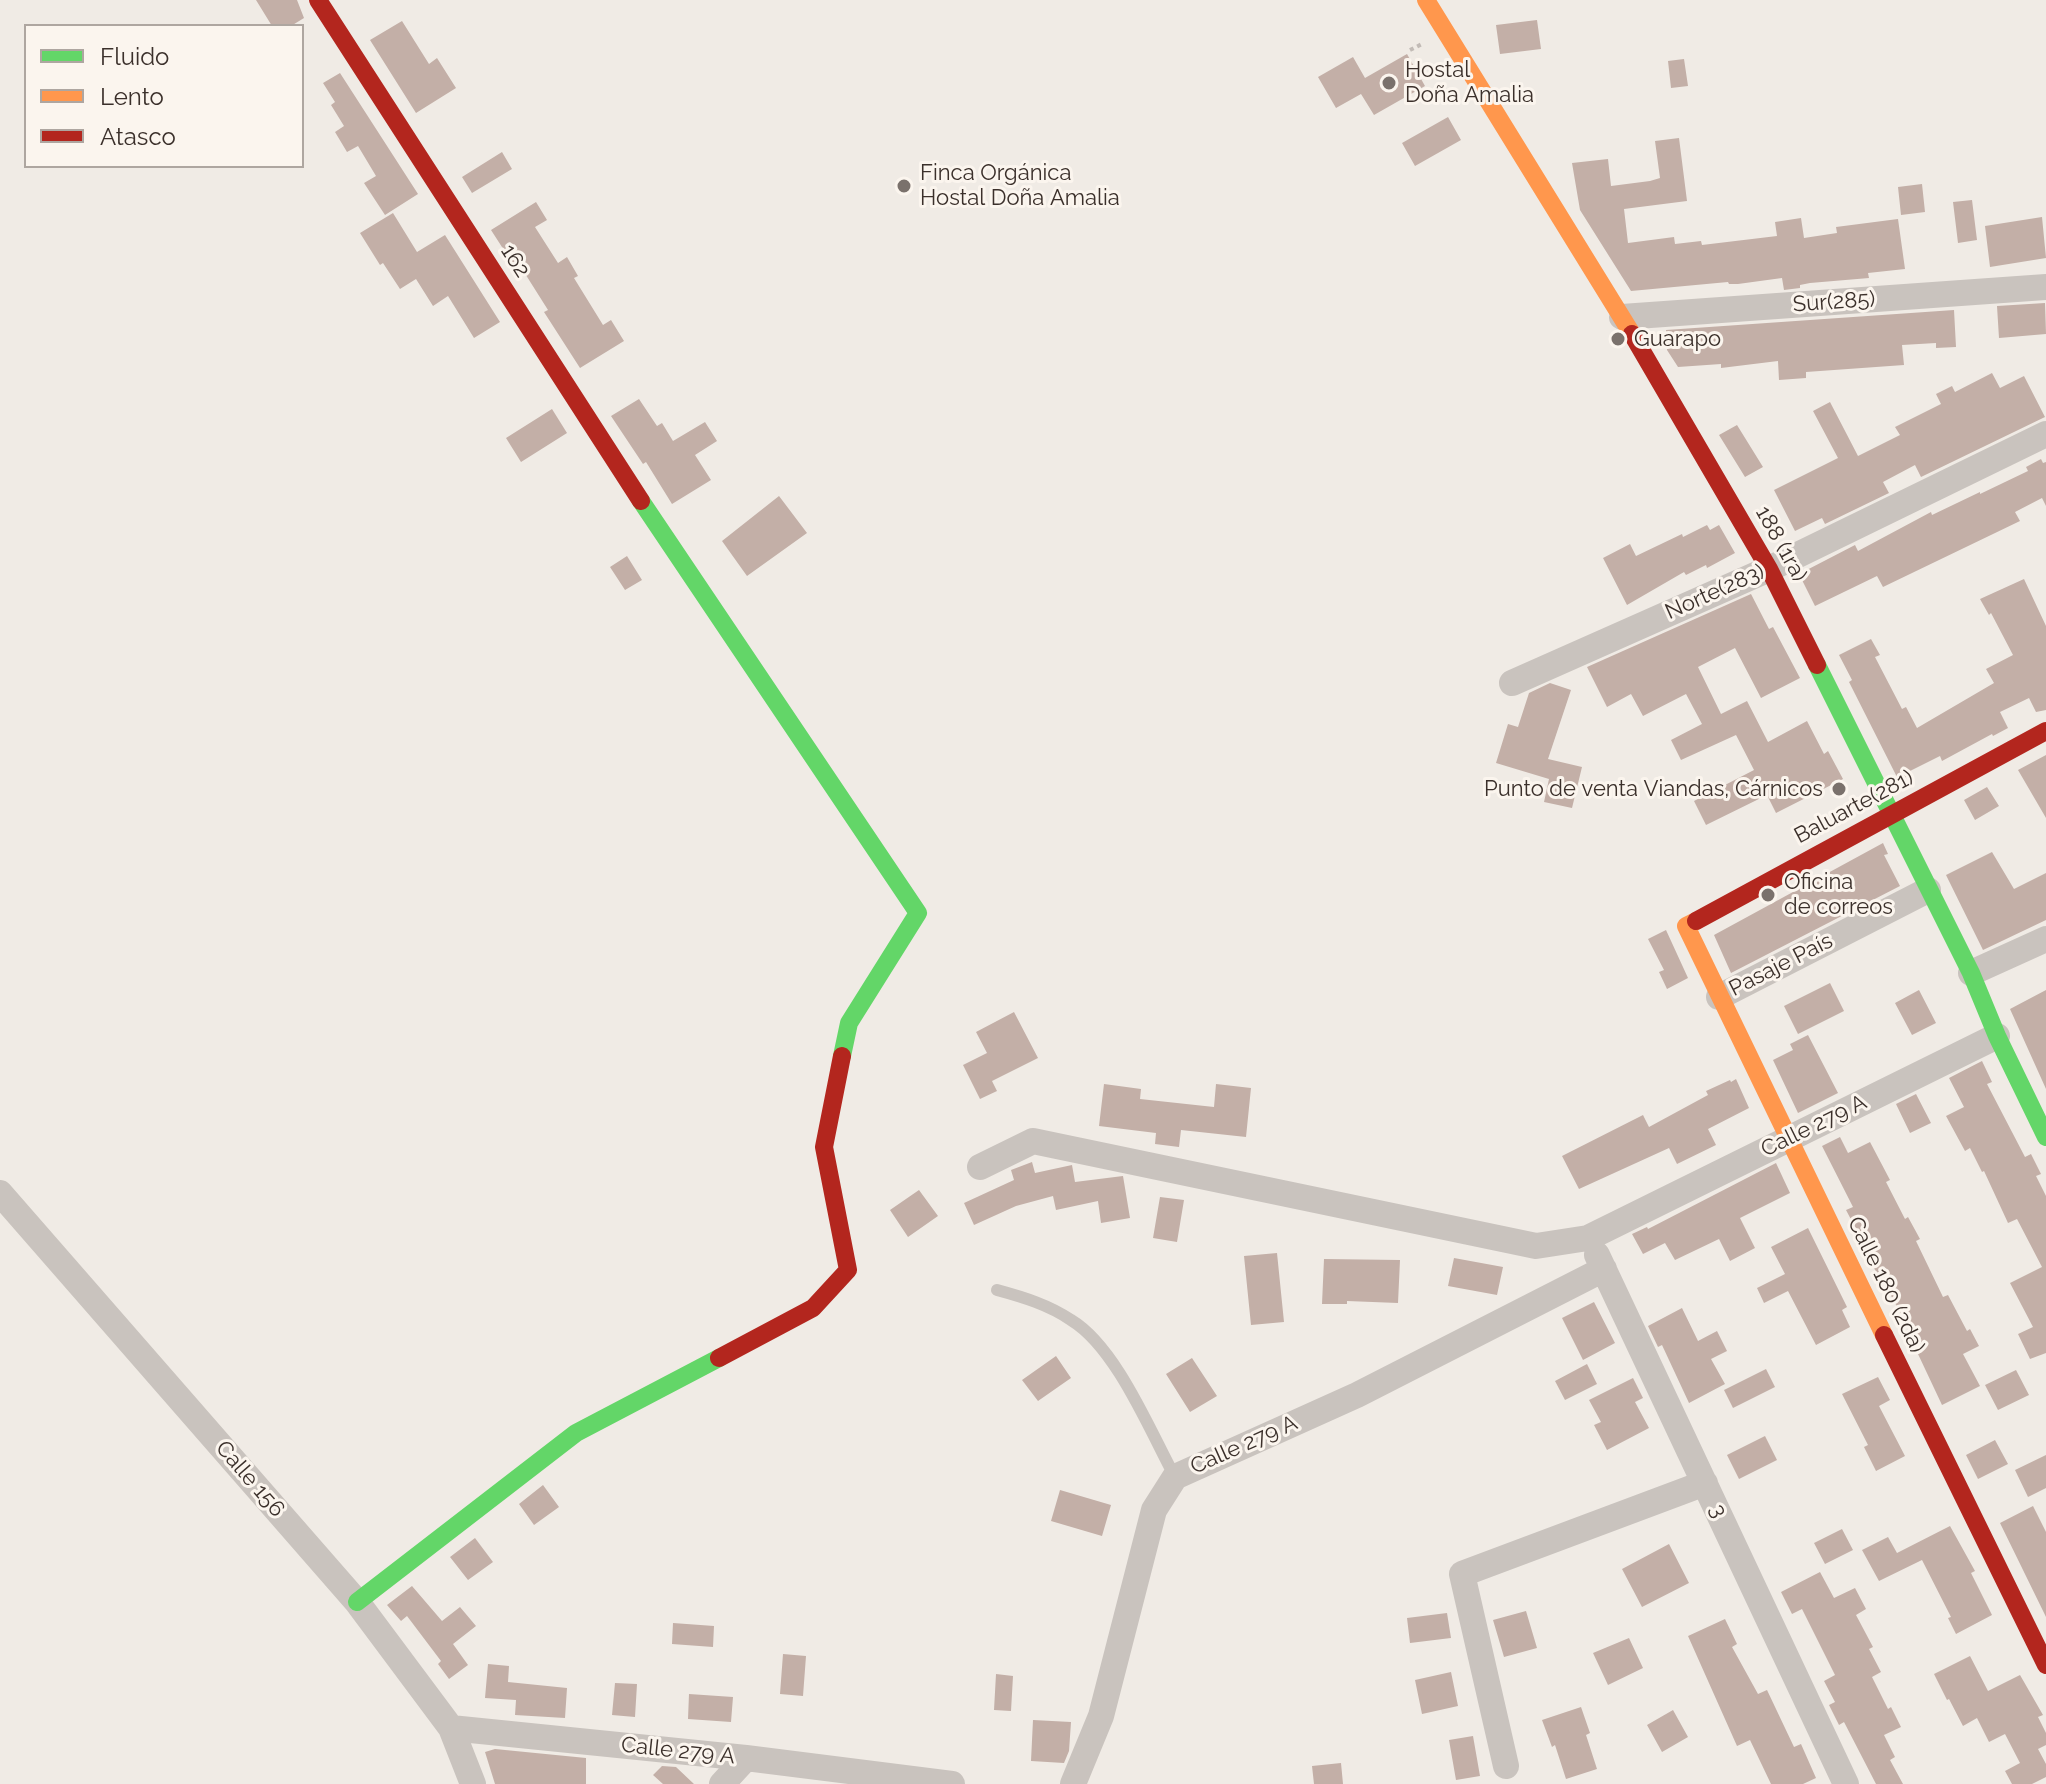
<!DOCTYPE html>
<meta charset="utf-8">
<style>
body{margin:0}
#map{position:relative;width:2046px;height:1784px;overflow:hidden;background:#f0ebe5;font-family:Raleway,sans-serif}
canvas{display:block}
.legend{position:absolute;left:24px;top:24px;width:280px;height:144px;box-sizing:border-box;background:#fbf5ee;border:2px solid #aea6a0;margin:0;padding:10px 14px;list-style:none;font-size:24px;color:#3b302b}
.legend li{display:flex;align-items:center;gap:16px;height:40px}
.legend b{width:40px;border:2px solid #aea6a0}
</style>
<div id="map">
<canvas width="2046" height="1784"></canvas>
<ul class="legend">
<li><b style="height:10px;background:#63d668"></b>Fluido</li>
<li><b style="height:10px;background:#ff974d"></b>Lento</li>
<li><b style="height:10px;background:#b3261e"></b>Atasco</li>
</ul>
</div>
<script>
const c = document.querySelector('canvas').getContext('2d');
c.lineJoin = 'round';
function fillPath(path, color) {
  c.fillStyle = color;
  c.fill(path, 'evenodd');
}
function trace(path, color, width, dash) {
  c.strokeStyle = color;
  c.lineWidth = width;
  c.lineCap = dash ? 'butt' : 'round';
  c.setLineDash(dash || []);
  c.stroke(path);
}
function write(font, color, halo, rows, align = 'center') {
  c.font = font + ' Raleway,sans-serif';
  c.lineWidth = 6;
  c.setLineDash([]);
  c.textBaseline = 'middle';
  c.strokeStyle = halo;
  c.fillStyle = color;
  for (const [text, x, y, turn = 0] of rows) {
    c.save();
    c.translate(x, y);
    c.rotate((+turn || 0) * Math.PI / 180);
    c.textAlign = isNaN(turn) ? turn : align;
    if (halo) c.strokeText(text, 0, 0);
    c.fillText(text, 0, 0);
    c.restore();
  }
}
fillPath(new Path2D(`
 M 256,0 L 297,0 L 304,18 L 291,26 L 272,26 Z
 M 1537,20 L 1541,49 L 1500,54 L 1496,25 Z
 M 402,21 L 429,64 L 437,58 L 456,88 L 416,113 L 370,40 Z
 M 1407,54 L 1425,86 L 1374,115 L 1361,94 L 1336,108 L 1318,77 L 1353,57 L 1365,78 Z
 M 1684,59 L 1688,86 L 1671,88 L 1668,61 Z
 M 340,73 L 418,194 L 385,215 L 364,183 L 376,176 L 358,146 L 347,152 L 335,132 L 344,126 L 331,105 L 335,102 L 323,83 Z
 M 1448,117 L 1461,140 L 1415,166 L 1402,143 Z
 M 1679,138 L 1687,201 L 1624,209 L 1628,243 L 1674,237 L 1675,244 L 1701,241 L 1702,245 L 1777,236 L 1775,222 L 1801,218 L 1804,238 L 1837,233 L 1836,227 L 1898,219 L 1905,269 L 1868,273 L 1869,278 L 1810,283 L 1800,285 L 1800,288 L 1784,290 L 1782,278 L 1738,284 L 1729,284 L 1728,282 L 1631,291 L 1580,210 L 1572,163 L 1608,159 L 1611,186 L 1650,181 L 1660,178 L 1655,141 Z
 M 502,152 L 512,169 L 472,193 L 462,177 Z
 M 1922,184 L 1925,212 L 1901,215 L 1898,187 Z
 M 1972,200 L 1977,240 L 1958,243 L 1953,202 Z
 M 536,202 L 547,220 L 535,227 L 558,263 L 567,257 L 578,276 L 574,278 L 603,325 L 611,320 L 624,341 L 580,368 L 544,312 L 548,310 L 524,272 L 520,275 L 491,230 Z
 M 393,213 L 417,252 L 445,235 L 500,322 L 474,338 L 448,296 L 433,306 L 416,279 L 400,289 L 383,263 L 380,265 L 360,233 Z
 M 2042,217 L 2046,258 L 1990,267 L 1985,226 Z
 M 2045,303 L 2046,334 L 1999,338 L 1997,306 Z
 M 1954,310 L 1956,347 L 1936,348 L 1936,343 L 1902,345 L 1904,365 L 1806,372 L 1806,378 L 1779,380 L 1778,361 L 1721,368 L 1721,364 L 1678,367 L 1667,350 L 1666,330 Z
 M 1992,373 L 2000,388 L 2024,376 L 2045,417 L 1921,477 L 1915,465 L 1883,482 L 1889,493 L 1825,524 L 1822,518 L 1795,531 L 1774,490 L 1838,458 L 1813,411 L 1830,402 L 1858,456 L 1900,435 L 1895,427 L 1941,404 L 1936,394 L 1952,386 L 1955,392 Z
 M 639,399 L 657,426 L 662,423 L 673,441 L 705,422 L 717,441 L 695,455 L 711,480 L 672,504 L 646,462 L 643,464 L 611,416 Z
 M 552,409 L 567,433 L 521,462 L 506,438 Z
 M 1737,425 L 1763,467 L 1745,477 L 1719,435 Z
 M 2041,459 L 2043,463 L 2046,462 L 2046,506 L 2042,498 L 2015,512 L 2020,521 L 1883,587 L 1877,576 L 1815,606 L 1799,574 L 1855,545 L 1858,551 L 1931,512 L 1932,515 L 1980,492 L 1980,494 L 2028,471 L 2026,467 Z
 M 779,496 L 807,533 L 747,576 L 722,541 Z
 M 1707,525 L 1710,530 L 1719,525 L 1735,553 L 1707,568 L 1706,565 L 1686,575 L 1684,572 L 1627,605 L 1603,558 L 1630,544 L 1636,556 L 1682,534 L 1683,537 Z
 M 627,556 L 642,580 L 625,590 L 610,567 Z
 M 2024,579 L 2046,626 L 2046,710 L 2036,712 L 2029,698 L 2000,712 L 2008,728 L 1993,736 L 1992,734 L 1942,761 L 1940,756 L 1908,772 L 1910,775 L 1899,781 L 1849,682 L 1852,680 L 1839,655 L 1871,639 L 1880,655 L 1875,657 L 1902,709 L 1906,707 L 1917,728 L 1994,683 L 1986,669 L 2013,655 L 1991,613 L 1989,615 L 1980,599 Z
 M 1751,594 L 1769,629 L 1773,627 L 1800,678 L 1761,698 L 1735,648 L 1698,667 L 1721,714 L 1747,701 L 1768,742 L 1807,721 L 1824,754 L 1828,751 L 1843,779 L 1776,813 L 1767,795 L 1706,825 L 1694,801 L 1754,770 L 1736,735 L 1681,760 L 1671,740 L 1702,724 L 1686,694 L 1643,716 L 1631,694 L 1607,707 L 1587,667 Z
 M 1550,683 L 1571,690 L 1548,759 L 1582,767 L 1572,808 L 1544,802 L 1549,779 L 1496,763 L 1508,724 L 1518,727 L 1529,693 Z
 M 2046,755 L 2046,818 L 2018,770 Z
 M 1987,787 L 1999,806 L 1975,820 L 1964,800 Z
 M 1883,843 L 1888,854 L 1884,855 L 1900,886 L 1731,973 L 1714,935 Z
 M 1992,852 L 2014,889 L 2046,873 L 2046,920 L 1983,950 L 1946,875 Z
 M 1666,930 L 1688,978 L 1667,989 L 1659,972 L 1664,970 L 1648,939 Z
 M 1830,983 L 1844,1011 L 1798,1034 L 1784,1006 Z
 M 1919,990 L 1936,1023 L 1912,1035 L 1895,1003 Z
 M 2046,990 L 2046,1089 L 2010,1009 Z
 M 1014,1012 L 1038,1058 L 992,1081 L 997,1091 L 980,1099 L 963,1065 L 987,1053 L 976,1032 Z
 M 1808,1035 L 1838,1093 L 1798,1113 L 1773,1060 L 1793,1050 L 1790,1044 Z
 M 1982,1061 L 1992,1082 L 1987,1084 L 2025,1157 L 2031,1154 L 2041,1174 L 2036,1176 L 2046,1196 L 2046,1353 L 2030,1359 L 2018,1334 L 2033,1327 L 2010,1283 L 2042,1267 L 2017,1219 L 2008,1223 L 1984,1171 L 1982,1172 L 1970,1148 L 1965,1151 L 1946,1116 L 1964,1107 L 1949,1078 Z
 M 1736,1079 L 1749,1108 L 1708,1129 L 1716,1145 L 1677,1164 L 1669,1148 L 1579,1189 L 1562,1156 L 1643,1115 L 1649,1127 L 1708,1095 L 1706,1091 L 1730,1080 L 1731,1082 Z
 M 1104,1084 L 1141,1089 L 1140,1099 L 1214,1107 L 1216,1084 L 1251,1088 L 1246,1137 L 1181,1130 L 1179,1147 L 1155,1144 L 1156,1133 L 1099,1126 Z
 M 1916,1094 L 1931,1123 L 1910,1133 L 1896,1104 Z
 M 1840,1137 L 1848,1153 L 1870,1142 L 1890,1180 L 1886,1182 L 1905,1219 L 1908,1217 L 1920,1239 L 1916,1241 L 1943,1297 L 1948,1295 L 1967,1331 L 1970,1329 L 1979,1346 L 1963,1354 L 1980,1386 L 1942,1405 L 1918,1354 L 1922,1352 L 1884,1283 L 1882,1284 L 1874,1268 L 1876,1267 L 1846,1210 L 1853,1207 L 1822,1146 Z
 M 1032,1162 L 1035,1173 L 1072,1165 L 1075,1182 L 1123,1176 L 1130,1218 L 1101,1223 L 1098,1201 L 1056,1210 L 1053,1196 L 1016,1206 L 974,1225 L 964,1203 L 1014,1180 L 1011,1170 Z
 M 1776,1163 L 1790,1193 L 1740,1218 L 1755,1248 L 1730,1261 L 1719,1239 L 1675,1260 L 1665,1243 L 1643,1254 L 1632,1234 L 1647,1227 L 1648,1229 Z
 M 919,1190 L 938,1216 L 908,1237 L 890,1210 Z
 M 1160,1197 L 1184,1200 L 1177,1242 L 1153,1238 Z
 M 1808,1228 L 1847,1307 L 1842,1310 L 1850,1327 L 1816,1345 L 1788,1291 L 1764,1303 L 1757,1288 L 1785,1274 L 1771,1247 Z
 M 1277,1253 L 1284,1322 L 1251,1325 L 1244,1256 Z
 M 1454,1258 L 1503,1267 L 1497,1295 L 1448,1286 Z
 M 1324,1259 L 1400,1260 L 1398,1303 L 1347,1301 L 1347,1304 L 1322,1304 Z
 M 1594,1302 L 1615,1343 L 1583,1360 L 1562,1318 Z
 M 1682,1308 L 1698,1341 L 1717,1331 L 1727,1351 L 1711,1359 L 1725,1384 L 1689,1403 L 1662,1345 L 1658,1347 L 1648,1326 Z
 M 1056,1356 L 1071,1378 L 1038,1401 L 1022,1380 Z
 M 1192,1358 L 1217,1396 L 1190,1412 L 1166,1374 Z
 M 1587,1364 L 1597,1384 L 1565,1400 L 1555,1381 Z
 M 1766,1369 L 1775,1387 L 1733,1408 L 1724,1390 Z
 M 2016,1370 L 2029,1395 L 1998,1410 L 1985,1385 Z
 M 1878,1377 L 1890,1400 L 1879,1406 L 1905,1456 L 1876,1471 L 1864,1447 L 1868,1445 L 1842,1394 Z
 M 1633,1378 L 1643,1398 L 1635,1402 L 1649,1428 L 1607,1450 L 1594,1425 L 1601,1422 L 1589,1400 Z
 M 1765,1436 L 1777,1460 L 1739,1479 L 1727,1455 Z
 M 1995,1440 L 2008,1464 L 1978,1479 L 1966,1455 Z
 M 2046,1455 L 2046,1488 L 2028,1497 L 2015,1470 Z
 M 543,1485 L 559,1507 L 534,1525 L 519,1504 Z
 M 1060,1490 L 1111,1505 L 1102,1536 L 1051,1521 Z
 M 2033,1506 L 2046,1532 L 2046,1617 L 2000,1523 Z
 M 1950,1526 L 1975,1571 L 1971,1573 L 1992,1615 L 1956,1634 L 1948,1618 L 1951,1617 L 1922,1560 L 1879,1581 L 1862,1550 L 1888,1537 L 1897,1553 Z
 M 1842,1529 L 1853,1550 L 1825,1564 L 1814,1543 Z
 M 475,1538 L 493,1562 L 468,1580 L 450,1557 Z
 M 1669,1544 L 1689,1583 L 1642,1607 L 1622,1569 Z
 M 1820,1572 L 1834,1598 L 1855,1588 L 1866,1609 L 1856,1615 L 1873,1647 L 1869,1649 L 1881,1672 L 1872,1677 L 1888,1709 L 1891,1707 L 1901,1727 L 1884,1735 L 1895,1757 L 1890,1760 L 1903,1784 L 1876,1784 L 1844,1722 L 1839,1725 L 1829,1705 L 1835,1702 L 1824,1681 L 1835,1675 L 1802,1609 L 1792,1614 L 1781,1592 Z
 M 412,1586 L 442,1621 L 460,1607 L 476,1626 L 453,1644 L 468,1665 L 449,1679 L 438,1664 L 441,1661 L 407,1616 L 401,1621 L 387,1605 Z
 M 1526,1611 L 1537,1648 L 1504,1657 L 1493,1620 Z
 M 1447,1613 L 1451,1638 L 1410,1643 L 1407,1618 Z
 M 1725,1619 L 1737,1644 L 1732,1647 L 1758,1694 L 1767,1690 L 1794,1747 L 1801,1744 L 1816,1778 L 1803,1784 L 1771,1784 L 1750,1740 L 1737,1746 L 1688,1636 Z
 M 673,1623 L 714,1626 L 713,1647 L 672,1644 Z
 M 1629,1638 L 1643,1668 L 1608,1685 L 1593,1653 Z
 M 783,1654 L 806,1656 L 803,1696 L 780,1694 Z
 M 1970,1656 L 1988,1691 L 2020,1675 L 2043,1715 L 2038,1717 L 2046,1733 L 2046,1745 L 2038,1749 L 2046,1764 L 2046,1777 L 2032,1784 L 2012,1784 L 2005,1771 L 2020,1763 L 2005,1734 L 1989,1742 L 1977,1718 L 1963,1726 L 1949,1699 L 1947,1700 L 1934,1674 Z
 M 488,1664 L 509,1666 L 508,1682 L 567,1688 L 565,1718 L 515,1715 L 516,1700 L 485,1698 Z
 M 1451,1672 L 1458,1706 L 1422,1714 L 1415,1680 Z
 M 996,1674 L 1013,1676 L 1011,1711 L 994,1710 Z
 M 615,1683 L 637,1684 L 635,1717 L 612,1715 Z
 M 689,1694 L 733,1697 L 731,1722 L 688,1719 Z
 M 1581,1707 L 1590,1733 L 1586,1735 L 1597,1769 L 1566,1779 L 1555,1745 L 1552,1747 L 1542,1720 Z
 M 1673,1710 L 1688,1737 L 1662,1752 L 1647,1725 Z
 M 1033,1720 L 1071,1722 L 1069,1751 L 1064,1763 L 1031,1761 Z
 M 1473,1736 L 1480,1776 L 1456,1780 L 1449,1740 Z
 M 495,1749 L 586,1758 L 586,1784 L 495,1784 L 485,1752 Z
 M 1341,1763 L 1343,1784 L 1314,1784 L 1312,1766 Z
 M 662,1766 L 676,1767 L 694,1784 L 663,1784 L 653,1775 Z`), '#c3afa7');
trace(new Path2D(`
 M 1410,50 L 1422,44`), '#c2bbb6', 4, [4, 4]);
trace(new Path2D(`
 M 997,1290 C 1023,1297 1049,1305 1071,1320 C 1116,1347 1150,1431 1175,1477`), '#c9c3be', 12);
trace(new Path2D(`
 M 1622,317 L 2046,287
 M 1512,683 L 1769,569 L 2046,434
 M 1971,973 L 2046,939
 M 1719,997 L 1928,890
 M 980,1167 L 1033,1141 L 1536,1246 L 1588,1238 L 1997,1036
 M 0,1193 L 357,1602 L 451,1728 L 473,1784
 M 1597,1255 L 1846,1784
 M 451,1728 L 746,1758 L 952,1784
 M 1506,1766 L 1462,1574 L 1705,1483
 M 722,1784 L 746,1758
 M 1073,1784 L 1101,1716 L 1154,1510 L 1175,1477 L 1357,1395 L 1604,1269`), '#c9c3be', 26);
trace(new Path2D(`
 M 641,501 L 918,913 L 849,1023 L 842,1056
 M 1817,665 L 1971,973 L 1997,1036 L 2046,1137
 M 357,1602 L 576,1433 L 719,1358`), '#63d668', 18);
trace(new Path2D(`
 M 1426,0 L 1632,334
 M 1696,921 L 1686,926 L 1884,1335`), '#ff974d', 18);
trace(new Path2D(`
 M 318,0 L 641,501
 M 1632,334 L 1769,569 L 1817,665
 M 1696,921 L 2046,731
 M 1884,1335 L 2046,1665
 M 719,1358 L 813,1308 L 848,1270 L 824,1147 L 842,1056`), '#b3261e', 18);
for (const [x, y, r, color] of [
 [1389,83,8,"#7a716c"],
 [904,186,8,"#7a716c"],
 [1618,339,8,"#7a716c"],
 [1839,789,8,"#7a716c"],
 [1768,895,8,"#7a716c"]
]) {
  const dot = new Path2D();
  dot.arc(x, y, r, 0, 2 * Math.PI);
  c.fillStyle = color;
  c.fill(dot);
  trace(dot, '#fbf5ee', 3);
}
write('22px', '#3b302b', '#fbf5ee', [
 ["Hostal",1405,70],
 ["Doña Amalia",1405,95],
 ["Finca Orgánica",920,173],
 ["Hostal Doña Amalia",920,198],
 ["Guarapo",1634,339],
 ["Punto de venta Viandas, Cárnicos",1823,789,"right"],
 ["Oficina",1784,882],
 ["de correos",1784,907]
], 'left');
write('22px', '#3b302b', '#fbf5ee', [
 ["162",515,261,57],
 ["Sur(285)",1834,302,-4],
 ["188 (1ra)",1781,544,61],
 ["Norte(283)",1715,592,-24],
 ["Baluarte(281)",1854,807,-28],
 ["Pasaje País",1781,965,-27],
 ["Calle 279 A",1814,1126,-26],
 ["Calle 180 (2da)",1886,1285,64],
 ["Calle 279 A",1244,1445,-24],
 ["Calle 156",250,1479,49],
 ["3",1718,1511,65],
 ["Calle 279 A",678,1751,6]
]);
</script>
